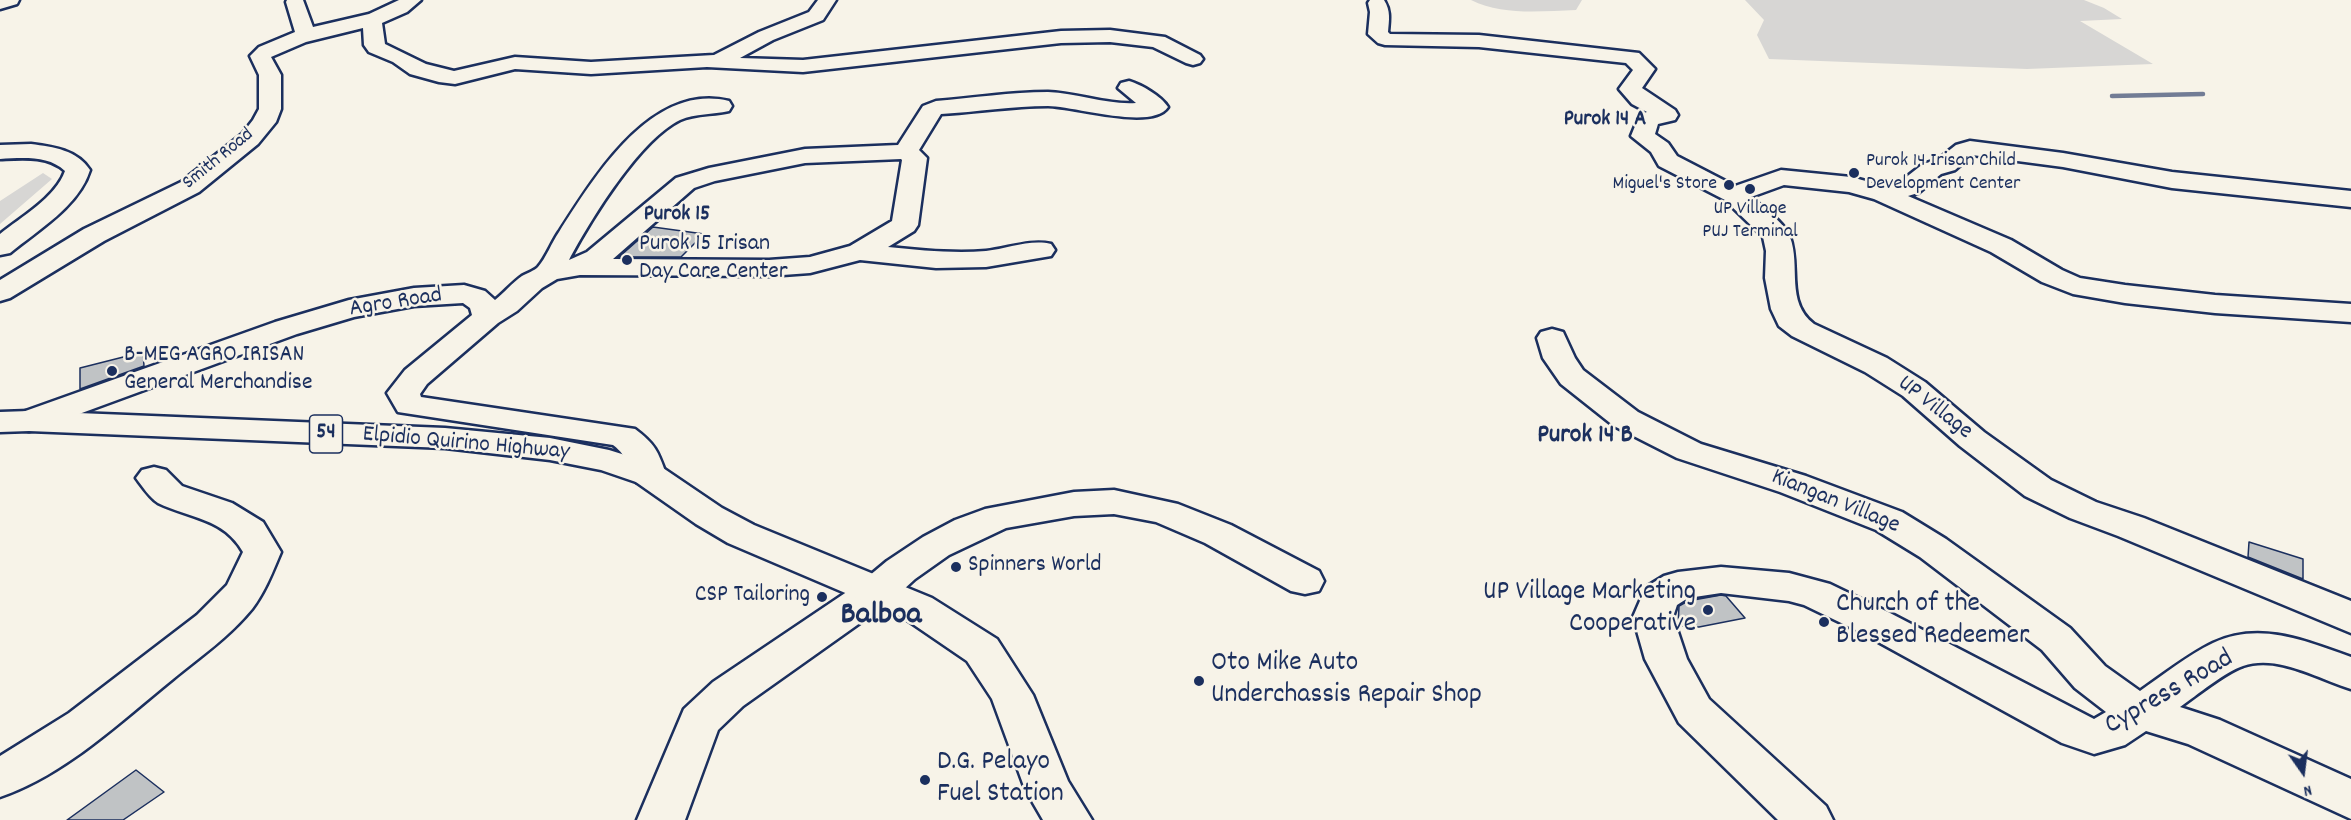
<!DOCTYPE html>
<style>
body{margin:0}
#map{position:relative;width:2351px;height:820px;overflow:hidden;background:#f7f3e8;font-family:Dekko,sans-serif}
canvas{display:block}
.north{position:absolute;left:2273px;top:742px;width:60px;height:60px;-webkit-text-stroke:4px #f7f3e8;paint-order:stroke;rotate:166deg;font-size:16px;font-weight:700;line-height:24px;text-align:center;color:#1b2f5e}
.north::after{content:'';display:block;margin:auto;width:21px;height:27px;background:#1b2f5e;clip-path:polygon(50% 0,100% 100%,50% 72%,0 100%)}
</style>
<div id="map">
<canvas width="2351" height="820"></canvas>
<div class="north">N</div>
</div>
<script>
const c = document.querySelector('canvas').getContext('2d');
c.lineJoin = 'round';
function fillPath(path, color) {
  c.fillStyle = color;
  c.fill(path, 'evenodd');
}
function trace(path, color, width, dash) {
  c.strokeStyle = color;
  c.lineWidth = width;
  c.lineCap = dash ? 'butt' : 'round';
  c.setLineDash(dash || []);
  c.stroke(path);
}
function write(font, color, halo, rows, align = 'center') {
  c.font = font + ' Dekko,sans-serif';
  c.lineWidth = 5;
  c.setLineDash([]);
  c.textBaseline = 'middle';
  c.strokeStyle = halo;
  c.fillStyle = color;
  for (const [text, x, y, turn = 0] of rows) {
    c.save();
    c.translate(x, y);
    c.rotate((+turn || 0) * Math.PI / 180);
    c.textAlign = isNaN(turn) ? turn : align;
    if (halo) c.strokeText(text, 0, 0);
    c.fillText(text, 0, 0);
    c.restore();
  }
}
fillPath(new Path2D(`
 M 1471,0 L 1582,0 L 1576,10 C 1542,11 1503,16 1471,0 Z
 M 1745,0 L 2084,0 L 2104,8 L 2122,19 L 2080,21 L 2153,64 L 2027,69 L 1769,59 L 1757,35 L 1764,20 Z
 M 43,173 L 52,179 L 0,224 L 0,201 Z`), '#d7d6d4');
trace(new Path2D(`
 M 2112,96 L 2203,94`), '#727c95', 4.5);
const building = new Path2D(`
 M 653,227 L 704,234 L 681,257 L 619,257 Z
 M 143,352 L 144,366 L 80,389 L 80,368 Z
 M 2249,542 L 2303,559 L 2303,579 L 2248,557 Z
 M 1721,595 L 1726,596 L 1745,618 L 1699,627 L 1678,626 L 1679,606 L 1688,601 Z
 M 136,770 L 164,792 L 123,820 L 67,820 Z`);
fillPath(building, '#c0c3c5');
trace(building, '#1b2f5e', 1.5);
const minor = new Path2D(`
 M 0,0 L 19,0 L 17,4 L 0,9 Z
 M 287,0 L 303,0 L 313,27 L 369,14 L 399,0 L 421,0 L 407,12 L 382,23 L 385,44 L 426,64 L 454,71 L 515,57 L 591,62 L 714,55 L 759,32 L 809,12 L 818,0 L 836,0 L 823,20 L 773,40 L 740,58 L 803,60 L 1061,31 L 1110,30 L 1165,37 L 1200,55 L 1203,59 L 1200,63 L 1193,65 L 1186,63 L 1153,47 L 1110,42 L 1061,43 L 803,72 L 707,67 L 591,74 L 515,69 L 455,84 L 439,82 L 410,74 L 393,62 L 369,52 L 364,45 L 363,28 L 306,42 L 271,57 L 281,75 L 281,109 L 276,122 L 258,144 L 199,192 L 104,241 L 10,298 L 0,301 L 0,280 L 84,229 L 181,182 L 242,134 L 253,120 L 259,109 L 259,75 L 250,56 L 259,47 L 295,32 L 286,2 Z
 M 1370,0 L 1384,0 C 1391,11 1389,20 1388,32 L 1390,34 L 1479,35 L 1639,53 L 1655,69 L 1642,88 L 1675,110 L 1678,115 L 1675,120 L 1658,124 L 1655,134 L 1668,143 L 1677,156 L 1735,186 L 1781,170 L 1851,177 L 1884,186 L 1900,182 L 1923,164 L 1937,160 L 1956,145 L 1970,141 L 2063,153 L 2172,172 L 2351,191 L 2351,207 L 2172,188 L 2063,167 L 1972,155 L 1955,170 L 1941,174 L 1918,193 L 1908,196 L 2011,240 L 2062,270 L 2080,278 L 2125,285 L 2215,295 L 2351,304 L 2351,322 L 2215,313 L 2125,303 L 2073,294 L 2042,282 L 1991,252 L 1874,199 L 1849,192 L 1784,185 L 1751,197 C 1763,208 1784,222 1790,237 C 1801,266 1785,302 1814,324 L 1887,358 L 1925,382 L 1984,432 L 2051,480 L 2096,502 L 2144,518 L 2351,601 L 2351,633 L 2118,536 L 2070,518 L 2025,496 L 1960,446 L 1903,396 L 1865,372 L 1792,336 L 1779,326 L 1771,309 L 1765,278 L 1766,251 L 1763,237 L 1725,200 L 1659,166 L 1651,152 L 1631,136 L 1640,114 L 1647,112 L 1632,104 L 1619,89 L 1633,70 L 1626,63 L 1479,47 L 1385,45 L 1378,43 L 1368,34 L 1370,12 L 1368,3 Z
 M 1129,81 C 1142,85 1161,96 1168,107 C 1152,131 1074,106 1048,106 C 1013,106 977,112 941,114 L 919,150 L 927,158 L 918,225 L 914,231 L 888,247 C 921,250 953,254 986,251 C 1007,249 1030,239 1051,244 L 1055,250 L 1051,256 L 986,267 L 936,268 L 860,260 L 810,273 L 769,276 L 580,275 L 557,279 L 542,288 L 517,311 L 498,323 L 427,384 L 420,394 L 421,397 L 635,429 C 655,444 658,451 666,474 L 660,482 L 648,485 L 636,482 C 625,465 630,458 613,445 L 398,412 L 387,393 L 405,370 L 472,315 L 470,308 L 463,303 L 414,306 L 354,317 L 297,334 L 41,428 L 29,431 L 17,428 L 12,421 L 17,414 L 275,322 L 349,300 L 414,288 L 464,285 L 485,291 L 495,300 C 504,293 512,283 522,276 C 527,273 534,271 538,267 C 546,258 552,242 559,232 C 594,178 651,82 729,101 L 732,106 L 729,111 C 712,115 696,113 680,120 C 639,140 590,221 569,260 L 587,252 L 676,178 L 709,168 L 805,149 L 898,145 L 923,106 L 936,101 C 973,98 1011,92 1048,92 C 1078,93 1107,105 1136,103 L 1118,88 L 1121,83 ZM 901,159 L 902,160 L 892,221 L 850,246 L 810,257 L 769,260 L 613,259 L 694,188 L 715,181 L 805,163 Z
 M 1552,329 L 1563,332 L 1575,358 L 1583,370 L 1638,412 L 1701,444 L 1806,476 L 1902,512 L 1946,539 L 2070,628 L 2105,666 L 2140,691 C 2163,675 2188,655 2213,643 C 2260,621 2306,641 2351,657 L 2351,689 C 2318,679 2278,654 2243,666 C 2226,671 2196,696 2180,707 L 2220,720 L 2351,779 L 2351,819 L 2188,744 L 2146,731 L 2125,745 L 2094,754 L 2062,743 L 1862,633 L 1804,605 L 1789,601 L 1721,593 L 1688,598 L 1677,605 L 1673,617 L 1687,659 L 1709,699 L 1826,806 L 1833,820 L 1778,820 L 1679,723 L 1645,659 L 1633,617 L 1646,587 L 1664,576 L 1678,572 L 1721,567 L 1789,573 L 1830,584 L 1890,613 L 2094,719 L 2106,712 L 2075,688 L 2042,650 L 1920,557 L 1876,530 L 1780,492 L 1677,458 L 1614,426 L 1561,384 L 1543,358 L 1537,338 L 1541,332 Z
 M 154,467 L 166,470 L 182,486 L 232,503 L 263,522 L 281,552 C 273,571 265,592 252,609 C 230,636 200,657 173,679 C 121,721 65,775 0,797 L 0,756 L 69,713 L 197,615 L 227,585 L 243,552 C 224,518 189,518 158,503 C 150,498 142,486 136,478 L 142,470 Z
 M 1114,490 L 1178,504 L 1231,525 L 1319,571 L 1324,581 L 1319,591 L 1305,594 L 1291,591 L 1205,543 L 1156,522 L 1114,514 L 1074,516 L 1006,528 L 949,555 L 915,579 L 891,601 L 743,706 L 718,730 L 685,820 L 637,820 L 684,709 L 713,682 L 863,581 L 887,561 L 923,537 L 955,520 L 985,509 L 1074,492 Z`);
const highway = new Path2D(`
 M 31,144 C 54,147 77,150 90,170 C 79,206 38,230 10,253 L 0,255 L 0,234 C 21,217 56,197 65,171 C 48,155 22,158 0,159 L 0,145 Z
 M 29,411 L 445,428 L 550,438 L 609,450 L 660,466 L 722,508 L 754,525 L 932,598 L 997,639 L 1033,695 L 1068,781 L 1092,820 L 1043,820 L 1025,789 L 992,699 L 967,661 L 904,618 L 728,543 L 696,524 L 636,482 L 601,470 L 550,460 L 445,448 L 29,431 L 0,432 L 0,412 Z`);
trace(minor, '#1b2f5e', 5);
trace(highway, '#1b2f5e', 5);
fillPath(minor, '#f7f3e8');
fillPath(highway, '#f7f3e8');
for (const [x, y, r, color] of [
 [1854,173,6,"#1b2f5e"],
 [1729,185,6,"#1b2f5e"],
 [1750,189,6,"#1b2f5e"],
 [627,260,6,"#1b2f5e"],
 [112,371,6,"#1b2f5e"],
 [956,567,6,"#1b2f5e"],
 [822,597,6,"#1b2f5e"],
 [1708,610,6,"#1b2f5e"],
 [1824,622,6,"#1b2f5e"],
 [1199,681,6,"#1b2f5e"],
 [925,780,6,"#1b2f5e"]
]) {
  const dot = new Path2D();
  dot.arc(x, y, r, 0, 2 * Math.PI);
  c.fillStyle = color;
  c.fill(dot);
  trace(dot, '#f7f3e8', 2);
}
write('20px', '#1b2f5e', '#f7f3e8', [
 ["Smith Road",219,160,-39]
]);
write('20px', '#1b2f5e', '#f7f3e8', [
 ["Purok 14 Irisan Child",1866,162],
 ["Development Center",1866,185],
 ["Miguel's Store",1717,185,"right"],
 ["UP Village",1750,210,"center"],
 ["PUJ Terminal",1750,233,"center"]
], 'left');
write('bold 22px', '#1b2f5e', '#f7f3e8', [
 ["Purok 14 A",1605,121],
 ["Purok 15",677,216]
]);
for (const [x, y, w] of [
 [326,434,33]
]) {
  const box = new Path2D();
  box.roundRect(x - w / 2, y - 19, w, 38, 4.5);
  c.fillStyle = '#f7f3e8';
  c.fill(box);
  trace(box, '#1b2f5e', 1.5);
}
write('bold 22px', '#1b2f5e', null, [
 ["54",326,434]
]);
write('24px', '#1b2f5e', '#f7f3e8', [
 ["Purok 15 Irisan",639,246],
 ["Day Care Center",639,274],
 ["B-MEG AGRO IRISAN",124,357],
 ["General Merchandise",124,385],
 ["Spinners World",968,567],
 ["CSP Tailoring",810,597,"right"]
], 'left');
write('24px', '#1b2f5e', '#f7f3e8', [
 ["Agro Road",396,304,-9],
 ["UP Village",1934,409,38],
 ["Elpidio Quirino Highway",466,445,5],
 ["Kiangan Village",1835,503,22]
]);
write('bold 26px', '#1b2f5e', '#f7f3e8', [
 ["Purok 14 B",1585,437]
]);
write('28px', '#1b2f5e', '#f7f3e8', [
 ["UP Village Marketing",1696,594,"right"],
 ["Cooperative",1696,626,"right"],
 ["Church of the",1836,606],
 ["Blessed Redeemer",1836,638],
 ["Oto Mike Auto",1211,665],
 ["Underchassis Repair Shop",1211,697],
 ["D.G. Pelayo",937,764],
 ["Fuel Station",937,796]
], 'left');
write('28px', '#1b2f5e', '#f7f3e8', [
 ["Cypress Road",2170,694,-30]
]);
write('bold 32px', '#1b2f5e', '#f7f3e8', [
 ["Balboa",881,618]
]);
</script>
